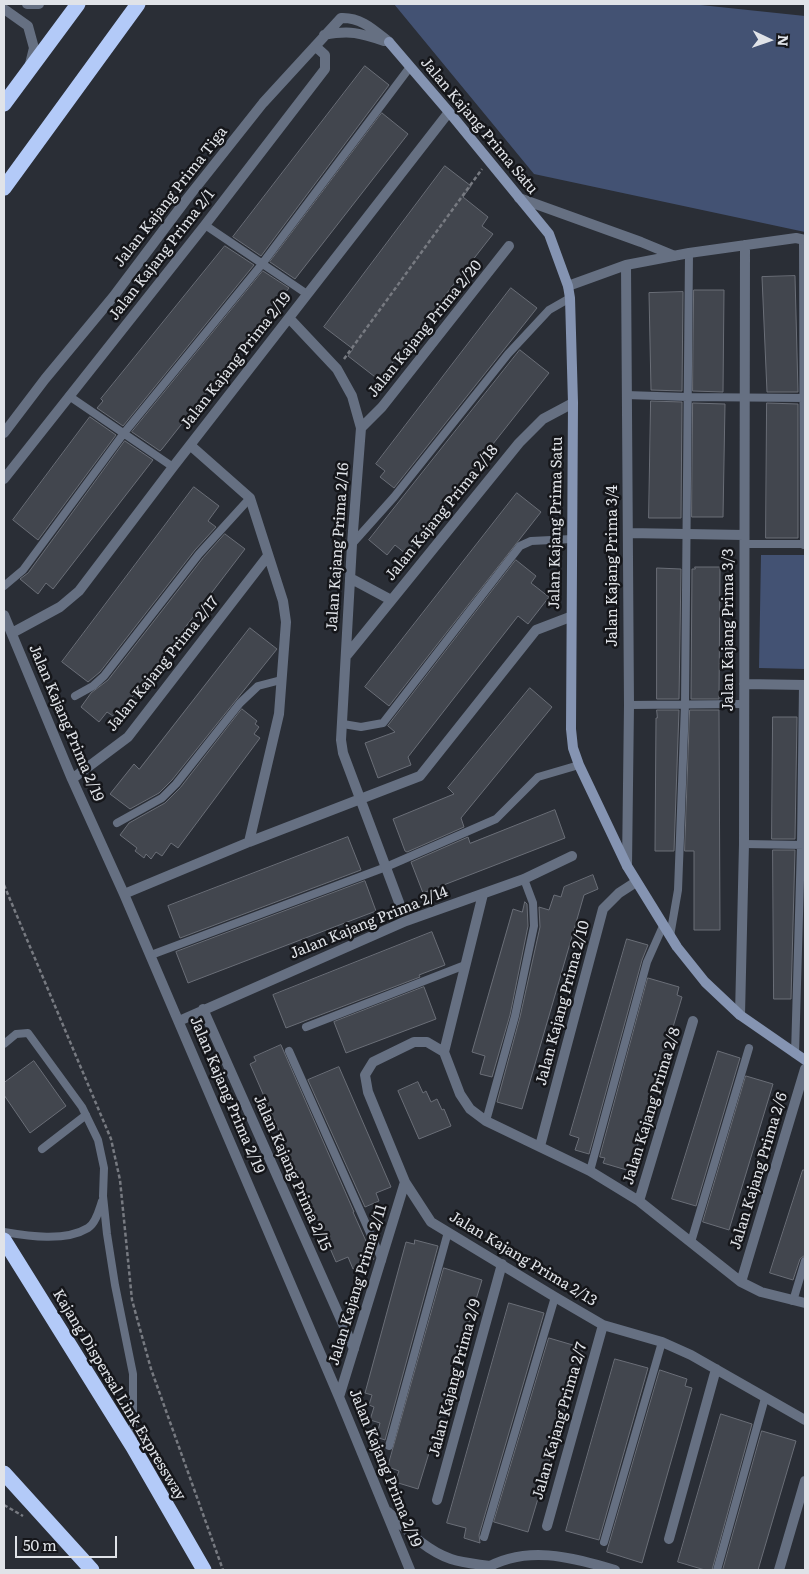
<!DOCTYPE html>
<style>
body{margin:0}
#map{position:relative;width:809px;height:1574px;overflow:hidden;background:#2a2e36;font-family:Literata,serif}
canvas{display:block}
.frame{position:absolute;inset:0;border:5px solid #e0e3e8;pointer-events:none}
.north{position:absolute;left:744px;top:15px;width:50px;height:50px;-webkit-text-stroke:4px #15161a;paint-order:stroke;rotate:93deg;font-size:14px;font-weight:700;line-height:20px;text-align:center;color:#e0e3e8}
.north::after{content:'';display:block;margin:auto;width:18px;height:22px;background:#e0e3e8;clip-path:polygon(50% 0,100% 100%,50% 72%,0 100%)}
.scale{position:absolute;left:15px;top:1536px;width:102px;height:22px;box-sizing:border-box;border:2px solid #e0e3e8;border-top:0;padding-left:6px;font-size:15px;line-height:18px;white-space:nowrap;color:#e0e3e8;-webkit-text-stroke:4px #15161a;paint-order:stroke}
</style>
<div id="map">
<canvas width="809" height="1574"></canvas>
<div class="frame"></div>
<div class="north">N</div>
<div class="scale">50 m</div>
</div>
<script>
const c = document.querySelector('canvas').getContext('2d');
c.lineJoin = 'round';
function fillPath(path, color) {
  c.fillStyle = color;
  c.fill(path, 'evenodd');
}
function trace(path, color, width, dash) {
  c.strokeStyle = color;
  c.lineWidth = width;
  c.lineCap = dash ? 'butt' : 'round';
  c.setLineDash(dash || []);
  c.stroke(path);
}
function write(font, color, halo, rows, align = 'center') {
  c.font = font + ' Literata,serif';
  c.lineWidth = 5;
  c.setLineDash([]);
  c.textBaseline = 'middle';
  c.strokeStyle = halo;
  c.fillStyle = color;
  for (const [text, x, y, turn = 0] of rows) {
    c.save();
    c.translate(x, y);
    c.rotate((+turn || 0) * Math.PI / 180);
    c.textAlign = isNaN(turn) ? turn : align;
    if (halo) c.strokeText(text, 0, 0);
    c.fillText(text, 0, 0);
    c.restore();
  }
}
fillPath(new Path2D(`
 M 394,4 L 691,4 L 805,16 L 805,232 L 534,174 Z
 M 761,555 L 805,555 L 805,669 L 759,668 Z`), '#435273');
const building = new Path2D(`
 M 365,66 L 389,85 L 261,256 L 233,237 Z
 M 382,113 L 408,134 L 295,279 L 270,262 Z
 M 445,166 L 471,186 L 463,197 L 488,217 L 482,226 L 493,234 L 379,380 L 348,356 L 353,349 L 324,327 Z
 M 225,246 L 254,265 L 123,426 L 97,408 L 103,401 L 101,399 Z
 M 263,271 L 289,288 L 162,449 L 160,451 L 132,432 Z
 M 795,276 L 798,392 L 767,392 L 762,277 Z
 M 511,288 L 537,308 L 394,488 L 380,477 L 385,471 L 376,464 Z
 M 694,290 L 724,290 L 723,392 L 693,391 Z
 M 683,292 L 682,391 L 651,390 L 649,293 Z
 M 520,350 L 549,373 L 406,554 L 395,545 L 387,555 L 369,540 Z
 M 651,401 L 682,402 L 681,518 L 649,518 Z
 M 693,403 L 725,404 L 723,517 L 692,517 Z
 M 767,403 L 798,404 L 798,538 L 766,538 Z
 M 90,417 L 116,435 L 38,540 L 13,520 Z
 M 125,441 L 153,460 L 53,589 L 46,583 L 38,594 L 20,579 L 28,573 Z
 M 194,487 L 219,506 L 208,521 L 216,527 L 195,550 L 100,672 L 88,682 L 62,662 Z
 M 517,493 L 541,512 L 389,706 L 365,687 Z
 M 225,534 L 245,549 L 116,718 L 107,712 L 99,722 L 81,707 L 91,693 L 108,680 L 203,558 Z
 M 516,560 L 536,576 L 531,583 L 549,597 L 528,624 L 518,616 L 408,757 L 411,765 L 378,778 L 365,743 L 395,732 L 388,726 Z
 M 695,567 L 720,567 L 719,699 L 691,699 L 692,569 L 695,569 Z
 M 657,568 L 681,569 L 679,699 L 657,699 Z
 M 250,628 L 277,649 L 172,780 L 159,793 L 130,809 L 110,794 L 134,764 L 139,769 Z
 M 530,688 L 552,707 L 461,818 L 464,827 L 407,852 L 405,851 L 393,819 L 454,794 L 448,788 Z
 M 242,709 L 257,721 L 255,724 L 259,727 L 254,734 L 260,738 L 178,848 L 171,843 L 162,856 L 156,852 L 151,859 L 146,854 L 144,858 L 135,851 L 137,848 L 120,835 L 129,823 L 165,803 L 180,788 Z
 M 657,710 L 679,710 L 674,851 L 655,851 L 656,718 L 657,718 Z
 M 690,710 L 719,710 L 720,930 L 694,930 L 694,851 L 685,851 Z
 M 773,717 L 797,717 L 795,839 L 772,839 Z
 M 555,810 L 565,838 L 423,893 L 411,862 L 468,837 L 470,843 Z
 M 348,837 L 361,870 L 180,938 L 168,906 Z
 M 773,850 L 795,850 L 791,999 L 774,999 Z
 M 593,875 L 598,889 L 584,895 L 522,1109 L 497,1102 L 520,1017 L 540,927 L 539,907 L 549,910 L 554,895 L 561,897 L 564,887 Z
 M 365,881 L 376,911 L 188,983 L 176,952 Z
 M 525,902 L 527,904 L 528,926 L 510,1015 L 492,1077 L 480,1074 L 485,1056 L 472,1052 L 513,909 L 522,912 Z
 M 432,932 L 445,965 L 419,975 L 420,977 L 286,1028 L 273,995 Z
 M 627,939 L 648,945 L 642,960 L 589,1154 L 575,1150 L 579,1138 L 570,1135 Z
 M 648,978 L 679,987 L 677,995 L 682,997 L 630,1171 L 603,1163 L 605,1158 L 600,1157 Z
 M 424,987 L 436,1019 L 346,1053 L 334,1022 Z
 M 281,1045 L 354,1212 L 353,1212 L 374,1259 L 353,1269 L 348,1257 L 336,1262 L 250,1064 L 256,1061 L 254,1057 Z
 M 718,1051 L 740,1058 L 696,1206 L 672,1199 Z
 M 34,1061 L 66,1106 L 30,1133 L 4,1095 L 4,1083 Z
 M 339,1067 L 391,1187 L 376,1193 L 379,1201 L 365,1207 L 308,1080 Z
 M 746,1076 L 773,1084 L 729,1230 L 703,1222 Z
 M 418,1082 L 423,1093 L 426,1091 L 431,1102 L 437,1099 L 442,1110 L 444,1109 L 451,1126 L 419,1139 L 398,1091 Z
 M 803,1170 L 805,1170 L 805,1255 L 800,1259 L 793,1280 L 770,1273 Z
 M 415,1240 L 438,1246 L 385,1440 L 376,1437 L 380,1423 L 370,1420 L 374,1407 L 369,1405 L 372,1395 L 365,1393 L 406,1242 L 414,1244 Z
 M 444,1268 L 482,1280 L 418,1489 L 395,1482 L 399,1471 L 388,1467 Z
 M 509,1303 L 544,1313 L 479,1535 L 480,1543 L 464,1538 L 466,1528 L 447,1523 Z
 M 549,1338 L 583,1348 L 528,1532 L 494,1522 Z
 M 615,1359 L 648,1368 L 599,1540 L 566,1531 Z
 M 660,1370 L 687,1379 L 685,1386 L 692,1388 L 642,1563 L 607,1552 Z
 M 721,1414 L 752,1424 L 712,1570 L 705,1570 L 678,1562 Z
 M 762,1431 L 796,1441 L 758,1570 L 723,1570 Z`);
fillPath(building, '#42464e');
trace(building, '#6a6e77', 1);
trace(new Path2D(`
 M 344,359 L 482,169
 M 4,885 L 111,1139 L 120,1180 L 132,1300 L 151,1369 L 223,1570
 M 4,1505 L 23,1516`), '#777a81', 2.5, [4, 2.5]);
trace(new Path2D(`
 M 205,225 L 307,294
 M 803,240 L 804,545
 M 626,395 L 687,397 L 805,398
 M 69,396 L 173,467
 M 352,544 L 394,497 L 508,354 L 549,310 L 570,298
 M 744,544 L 805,544
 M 4,586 L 23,570 L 124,433 L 262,264 L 410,67
 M 75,696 L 93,686 L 104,676 L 199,554 L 250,498
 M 629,705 L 744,704
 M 343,724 L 361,727 L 383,723 L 520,546 L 531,541 L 572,539
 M 117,823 L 162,798 L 176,784 L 240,703 L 258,686 L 281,680
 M 744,844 L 804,845
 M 670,936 L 678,890 L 685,705 L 689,253
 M 151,955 L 386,867 L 496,819 L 538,777 L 579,765
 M 306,1027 L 465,965
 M 4,1044 L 16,1034 L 28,1033 L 82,1107 L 98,1140 L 104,1168 L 103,1196 L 107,1234 L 115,1285 L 133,1374 L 133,1441
 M 289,1051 L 382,1260
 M 795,1054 L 801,845 L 803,685
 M 486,1121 L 515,1016 L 534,926 L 533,903 L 524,879
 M 42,1149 L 86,1115
 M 590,1171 L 647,962 L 663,926
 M 4,1232 C 28,1236 65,1242 88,1228 C 96,1223 99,1210 102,1201
 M 691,1242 L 749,1048
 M 793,1301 L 805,1261
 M 389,1446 L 448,1232
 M 484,1537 L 555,1297
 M 604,1542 L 662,1342
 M 717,1570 L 765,1398`), '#667082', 8);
trace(new Path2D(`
 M 27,4 L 39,4
 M 4,9 L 28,26 L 34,48 L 30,64
 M 324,35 C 350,30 360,33 384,41
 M 519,198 L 641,242 L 675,256
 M 626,265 L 629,705 L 627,866
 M 568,286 L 626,265 L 689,253 L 796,238 L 805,240
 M 289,318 L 337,369 L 352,396 L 361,428 L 352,544 L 341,740 L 343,753 L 406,921
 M 361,428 L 382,407 L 509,246
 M 4,433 L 45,379 L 113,297 L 186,200 L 263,103 L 341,18 C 361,17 374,30 389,42
 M 190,445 L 250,498 L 283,601 L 286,622 L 279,714 L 249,842
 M 4,479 L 205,225 L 325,69 L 325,55 L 315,46
 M 628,533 L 744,535
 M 350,578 L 391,600
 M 4,615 L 72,779 L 124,894 L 339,1397 L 410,1570
 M 12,633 L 60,607 L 79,591 L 173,467 L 449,112
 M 347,655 L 519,443 L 543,419 L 573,403
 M 744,684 L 805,685
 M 72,779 L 128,737 L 267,557
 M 124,894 L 249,842 L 420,776 L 536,630 L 570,617
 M 203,1009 L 354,1349
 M 740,1015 L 744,844 L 745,245
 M 179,1021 L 406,921 L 524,879 L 572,856
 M 444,1052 L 483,894
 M 540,1146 L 603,909 L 619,893 L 636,882
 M 639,1201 L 693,1021
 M 741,1282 L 805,1069
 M 805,1303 L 761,1292 L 741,1282 L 639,1201 L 590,1171 L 486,1121 L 470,1109 L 460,1094 L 444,1052 L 427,1042 L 414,1042 L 373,1062 L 365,1075 L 368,1092 L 405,1182 L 431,1222 L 555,1297 L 603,1325 L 662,1342 L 691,1355 L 805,1420
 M 339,1397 L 405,1182
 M 437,1500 L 502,1264
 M 388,1512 C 407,1530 425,1550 451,1559 C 463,1563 477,1564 490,1566
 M 547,1526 L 603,1325
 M 669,1539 L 716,1369
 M 483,1570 C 525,1544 571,1557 615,1570
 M 779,1570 L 805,1481`), '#667082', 10);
trace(new Path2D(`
 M 389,42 L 449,112 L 549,234 L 568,286 L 570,298 L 573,403 L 571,729 L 573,748 L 579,765 L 627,866 L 677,947 L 705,982 L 740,1015 L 805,1060`), '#8594b2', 10);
trace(new Path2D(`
 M 4,104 L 78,4
 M 4,188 L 138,4
 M 4,1240 L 133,1447 L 204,1570
 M 4,1473 L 92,1570`), '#b3caf8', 15);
write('15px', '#e0e3e8', '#15161a', [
 ["Jalan Kajang Prima Satu",479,126,50],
 ["Jalan Kajang Prima Tiga",171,197,-52],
 ["Jalan Kajang Prima 2/1",162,255,-52],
 ["Jalan Kajang Prima 2/20",425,329,-51],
 ["Jalan Kajang Prima 2/19",236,361,-52],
 ["Jalan Kajang Prima 2/18",442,513,-51],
 ["Jalan Kajang Prima Satu",556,523,-89],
 ["Jalan Kajang Prima 2/16",338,547,-86],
 ["Jalan Kajang Prima 3/4",613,566,-90],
 ["Jalan Kajang Prima 3/3",729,630,-90],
 ["Jalan Kajang Prima 2/17",163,664,-51],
 ["Jalan Kajang Prima 2/19",66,723,67],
 ["Jalan Kajang Prima 2/14",369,923,-22],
 ["Jalan Kajang Prima 2/10",563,1003,-75],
 ["Jalan Kajang Prima 2/19",227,1095,67],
 ["Jalan Kajang Prima 2/8",652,1106,-73],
 ["Jalan Kajang Prima 2/6",759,1171,-73],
 ["Jalan Kajang Prima 2/15",292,1173,66],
 ["Jalan Kajang Prima 2/13",523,1259,31],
 ["Jalan Kajang Prima 2/11",358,1285,-73],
 ["Jalan Kajang Prima 2/9",455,1378,-75],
 ["Kajang Dispersal Link Expressway",119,1395,59],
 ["Jalan Kajang Prima 2/7",560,1421,-74],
 ["Jalan Kajang Prima 2/19",385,1468,68]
]);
</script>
